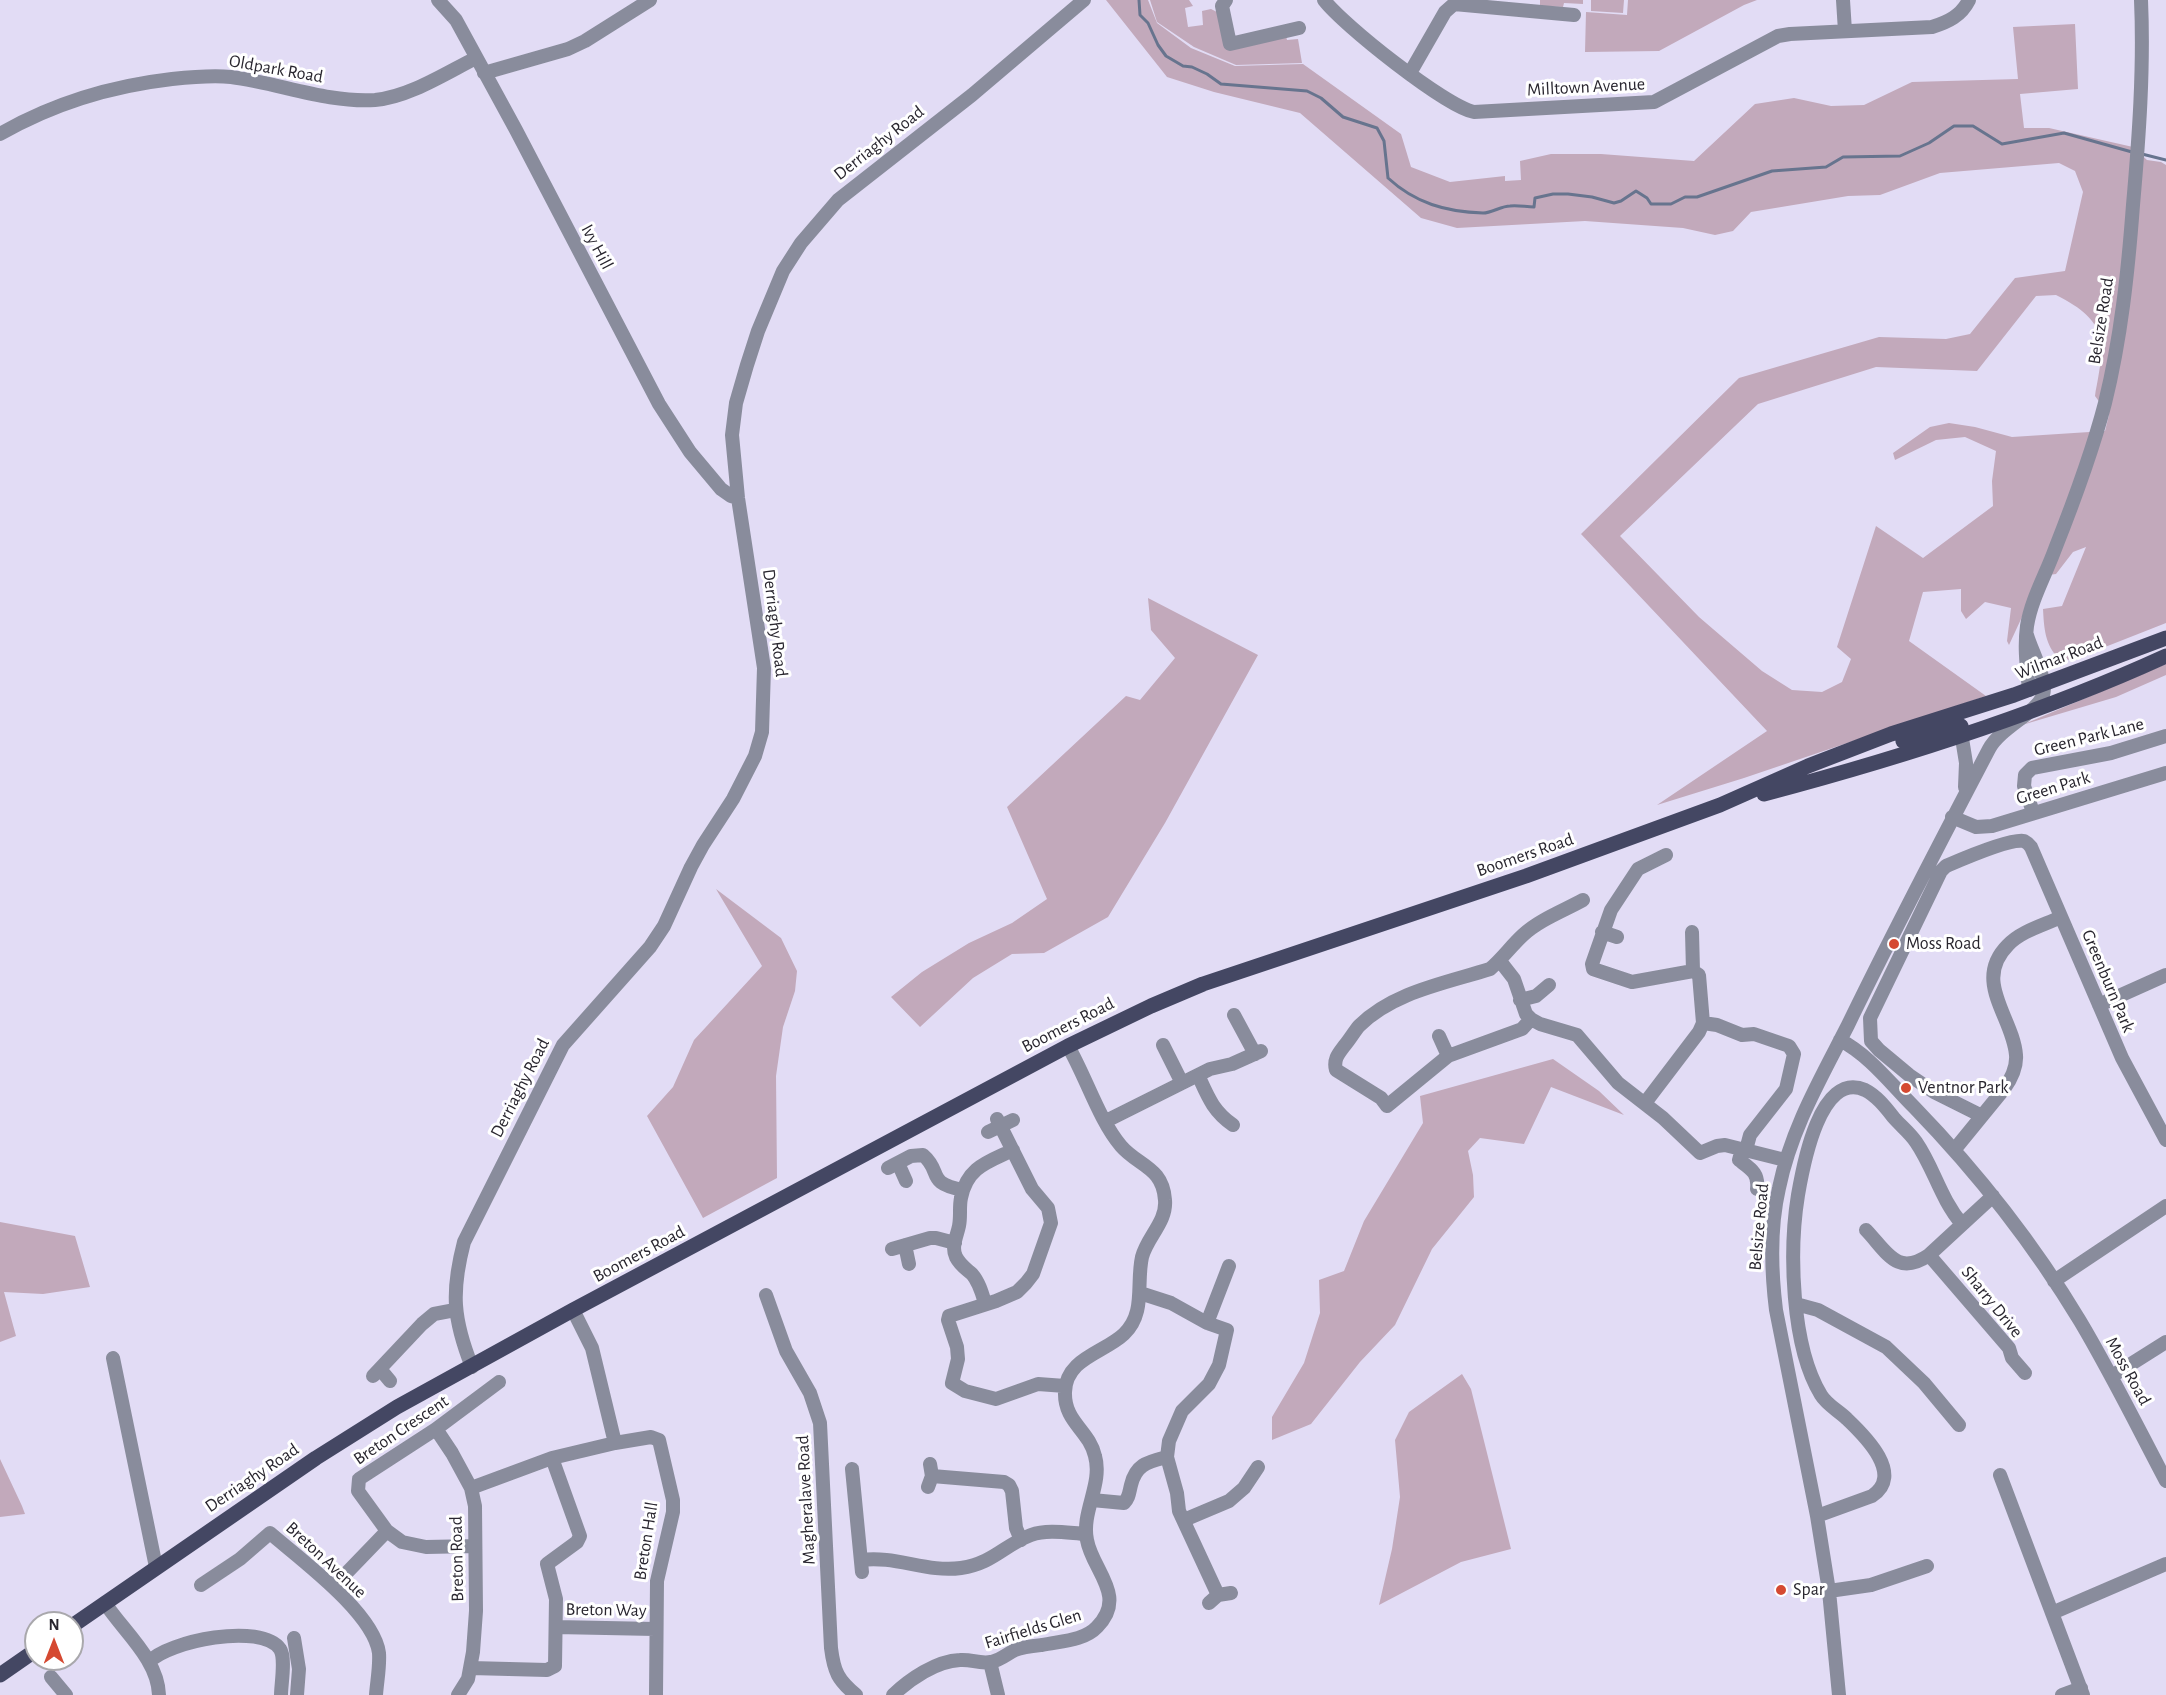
<!DOCTYPE html>
<style>
body{margin:0}
#map{position:relative;width:2166px;height:1695px;overflow:hidden;background:#e2dcf5;font-family:"Alegreya Sans",sans-serif}
canvas{display:block}
.north{position:absolute;left:24px;top:1611px;width:60px;height:60px;box-sizing:border-box;background:#fff;border:2px solid #a9a8ac;border-radius:50%;rotate:0deg;font-size:16px;font-weight:700;line-height:24px;text-align:center;color:#29262f}
.north::after{content:'';display:block;margin:auto;width:21px;height:27px;background:#d54931;clip-path:polygon(50% 0,100% 100%,50% 72%,0 100%)}
</style>
<div id="map">
<canvas width="2166" height="1695"></canvas>
<div class="north">N</div>
</div>
<script>
const c = document.querySelector('canvas').getContext('2d');
c.lineJoin = 'round';
function fillPath(path, color) {
  c.fillStyle = color;
  c.fill(path, 'evenodd');
}
function trace(path, color, width, dash) {
  c.strokeStyle = color;
  c.lineWidth = width;
  c.lineCap = dash ? 'butt' : 'round';
  c.setLineDash(dash || []);
  c.stroke(path);
}
function write(font, color, halo, rows, align = 'center') {
  c.font = font + ' "Alegreya Sans",sans-serif';
  c.lineWidth = 6;
  c.setLineDash([]);
  c.textBaseline = 'middle';
  c.strokeStyle = halo;
  c.fillStyle = color;
  for (const [text, x, y, turn = 0] of rows) {
    c.save();
    c.translate(x, y);
    c.rotate((+turn || 0) * Math.PI / 180);
    c.textAlign = isNaN(turn) ? turn : align;
    if (halo) c.strokeText(text, 0, 0);
    c.fillText(text, 0, 0);
    c.restore();
  }
}
fillPath(new Path2D(`
 M 1106,0 L 1148,0 L 1157,23 L 1191,48 L 1235,66 L 1303,64 L 1401,134 L 1411,167 L 1450,182 L 1505,176 L 1505,181 L 1521,180 L 1520,161 L 1551,154 L 1601,154 L 1694,161 L 1755,104 L 1794,98 L 1831,106 L 1864,105 L 1912,82 L 2018,79 L 2013,27 L 2075,24 L 2078,89 L 2020,94 L 2024,128 L 2049,128 L 2133,147 L 2147,160 L 2161,162 L 2166,165 L 2166,623 L 2072,660 L 2059,659 C 2045,645 2044,628 2043,609 L 2062,606 L 2086,547 L 2073,552 L 2056,574 L 2041,576 L 2009,645 L 2007,641 L 2011,608 L 1985,602 L 1966,619 L 1961,611 L 1961,589 L 1923,592 L 1909,641 L 1986,696 L 1744,778 L 1657,805 L 1767,731 L 1581,534 L 1739,378 L 1879,337 L 1946,339 L 1970,334 L 2015,278 L 2065,271 L 2083,192 L 2075,171 L 2059,163 L 1940,173 L 1880,195 L 1848,196 L 1751,212 L 1733,231 L 1715,235 L 1683,228 L 1585,221 L 1457,228 L 1421,218 L 1300,113 L 1214,92 L 1167,77 ZM 2056,295 C 2110,322 2105,343 2095,396 L 2109,415 L 2105,431 L 2012,437 L 1975,427 L 1949,423 L 1930,427 L 1893,453 L 1895,460 L 1936,440 L 1965,437 L 1996,451 L 1992,481 L 1993,506 L 1923,558 L 1876,526 L 1837,647 L 1851,659 L 1842,682 L 1822,692 L 1792,690 L 1762,671 L 1699,617 L 1620,536 L 1758,404 L 1876,367 L 1977,371 L 2036,296 Z
 M 1150,0 L 1189,0 L 1193,6 L 1185,8 L 1188,27 L 1203,25 L 1202,11 L 1211,9 L 1217,12 L 1228,47 L 1286,36 L 1287,40 L 1298,39 L 1302,63 L 1236,65 L 1194,47 L 1157,22 Z
 M 1540,0 L 1583,0 L 1583,4 L 1564,3 L 1563,7 L 1540,6 Z
 M 1591,0 L 1624,0 L 1623,13 L 1591,11 Z
 M 1628,0 L 1757,0 L 1744,5 L 1659,51 L 1585,52 L 1586,12 L 1627,15 Z
 M 1148,598 L 1258,655 L 1165,823 L 1108,917 L 1044,953 L 1012,954 L 973,978 L 920,1027 L 891,997 L 922,972 L 969,943 L 1012,923 L 1047,899 L 1007,807 L 1126,696 L 1140,700 L 1175,658 L 1151,630 Z
 M 2166,664 L 2166,675 L 2116,697 L 2022,725 Z
 M 716,889 L 781,938 L 797,971 L 795,991 L 783,1027 L 776,1076 L 777,1178 L 703,1218 L 647,1116 L 673,1087 L 694,1040 L 762,966 Z
 M 1553,1059 L 1599,1091 L 1624,1115 L 1551,1087 L 1524,1144 L 1480,1138 L 1468,1151 L 1473,1175 L 1474,1197 L 1432,1249 L 1395,1325 L 1360,1362 L 1311,1424 L 1272,1440 L 1272,1417 L 1304,1363 L 1320,1313 L 1319,1280 L 1344,1271 L 1364,1221 L 1423,1123 L 1420,1096 Z
 M 0,1222 L 75,1236 L 90,1287 L 43,1294 L 4,1292 L 16,1336 L 0,1342 Z
 M 1462,1374 L 1471,1389 L 1511,1549 L 1461,1562 L 1379,1605 L 1392,1549 L 1400,1497 L 1395,1440 L 1409,1412 Z
 M 0,1459 L 22,1506 L 25,1514 L 0,1517 Z`), '#c2a9bb');
trace(new Path2D(`
 M 1139,0 L 1140,15 L 1148,23 L 1158,45 L 1166,56 L 1183,66 L 1192,67 L 1207,74 L 1221,84 L 1307,91 L 1321,98 L 1343,117 L 1377,128 L 1384,141 L 1388,178 C 1415,203 1446,212 1483,213 C 1492,213 1501,206 1510,206 C 1518,205 1526,207 1534,207 L 1535,198 L 1553,194 L 1568,194 L 1592,197 L 1614,203 L 1621,201 L 1636,191 L 1647,198 L 1651,204 L 1671,204 L 1685,197 L 1697,197 L 1772,171 L 1826,167 L 1843,157 L 1900,156 L 1929,143 L 1954,126 L 1973,126 L 2002,144 L 2064,133 L 2132,152
 M 2142,154 L 2166,160`), '#67748e', 3);
trace(new Path2D(`
 M 438,0 L 456,20 L 516,130 L 659,404 L 690,452 L 721,489 L 731,496 L 738,498
 M 1226,0 L 1222,6 L 1230,44 L 1299,28
 M 1324,0 C 1343,25 1445,106 1474,112 L 1654,102 L 1778,36 L 1790,34 L 1932,27 C 1948,22 1961,16 1969,0
 M 1843,0 L 1845,31
 M 484,73 L 568,49 L 585,41 L 650,0
 M 1410,73 L 1445,12 L 1454,4 L 1574,15
 M 0,134 C 54,103 111,86 172,79 C 191,77 212,75 231,77 C 279,83 327,103 375,100 C 409,97 446,73 476,58
 M 2029,690 C 2027,669 2024,648 2027,626 C 2031,600 2046,574 2055,549 C 2074,501 2092,453 2105,403 C 2121,338 2128,272 2133,205 C 2139,137 2144,68 2141,0
 M 1960,726 L 1966,763 L 1965,787
 M 2033,812 L 2024,786 L 2025,775 L 2032,768 L 2111,753 L 2166,736
 M 1952,817 L 1976,827 L 1992,826 L 2166,773
 M 1602,932 L 1617,937
 M 1692,932 L 1693,971
 M 1500,961 L 1514,979 L 1526,1014 L 1531,1019 L 1540,1024 L 1577,1035 L 1618,1083 L 1663,1118 L 1700,1153 L 1717,1146 L 1725,1145 L 1785,1160
 M 1520,1000 L 1536,996 L 1549,985
 M 2099,1005 L 2166,975
 M 1234,1015 L 1255,1054
 M 1531,1019 L 1522,1029 L 1448,1056 L 1387,1106 L 1381,1098 L 1336,1070 C 1333,1059 1339,1053 1345,1045 C 1350,1039 1354,1032 1359,1026 C 1393,992 1446,983 1490,969 C 1502,959 1511,946 1523,935 C 1539,920 1563,911 1583,900
 M 1703,1023 L 1717,1025 L 1742,1035 L 1754,1034 L 1789,1046 L 1794,1054 L 1786,1089 L 1750,1135 L 1746,1150
 M 1439,1036 L 1448,1056
 M 1840,1040 C 1869,1055 1891,1084 1914,1107 C 1977,1172 2033,1243 2080,1321 C 2111,1373 2138,1428 2166,1481
 M 1163,1045 L 1182,1083
 M 1198,1075 C 1208,1097 1213,1111 1233,1125
 M 1645,1103 L 1699,1032 L 1703,1023 L 1699,975 L 1693,971 L 1632,982 L 1593,969 L 1592,964 L 1611,910 L 1638,869 L 1666,855
 M 1982,1116 L 1934,1092 L 1909,1075 L 1879,1050 L 1871,1041 L 1870,1018 L 1941,871 L 1946,866 C 1960,860 2010,838 2024,841 C 2028,843 2029,844 2031,847 L 2122,1058 L 2166,1140
 M 997,1119 L 1032,1189 L 1048,1208 L 1051,1223 L 1033,1274 L 1026,1283 L 1017,1292 L 996,1301 L 949,1316 L 948,1320 L 957,1347 L 958,1359 L 952,1383 L 965,1391 L 996,1399 L 1038,1384 L 1065,1386
 M 1106,1121 L 1210,1069 L 1232,1064 L 1261,1051
 M 988,1132 L 1013,1120
 M 1742,1149 L 1739,1160 C 1751,1169 1759,1173 1757,1189
 M 1955,1149 L 2004,1089 C 2011,1079 2017,1067 2016,1055 C 2013,1017 1972,981 2008,945 C 2021,931 2044,925 2061,917
 M 898,1163 L 906,1181
 M 888,1168 L 911,1156 L 923,1155 C 943,1172 925,1183 963,1190
 M 1866,1230 C 1887,1252 1897,1277 1929,1255 L 1993,1196
 M 905,1245 L 909,1264
 M 892,1249 L 930,1238 L 936,1238 L 955,1243
 M 1929,1255 L 2009,1348 L 2012,1358 L 2025,1373
 M 2054,1281 L 2166,1206
 M 1140,1293 L 1171,1303 L 1207,1323 L 1229,1266
 M 766,1295 L 786,1351 L 810,1393 L 820,1423 L 831,1648 C 834,1672 838,1680 856,1695
 M 985,1303 C 982,1293 979,1282 972,1274 C 965,1268 960,1265 956,1257 C 951,1247 957,1236 959,1226 C 961,1216 959,1207 961,1198 C 967,1167 988,1162 1013,1150
 M 1796,1304 L 1818,1310 L 1886,1347 L 1924,1383 L 1959,1425
 M 1207,1323 L 1227,1330 L 1219,1365 L 1209,1384 L 1182,1411 L 1169,1441 L 1167,1457 L 1177,1493 L 1179,1511 L 1218,1595
 M 113,1358 L 156,1567
 M 472,1367 C 453,1319 451,1292 464,1242 L 563,1045 L 650,947 L 664,926 L 691,867 L 703,845 L 733,799 L 755,756 L 762,732 L 764,668 L 738,498 L 732,435 L 736,403 L 747,365 L 758,331 L 783,271 L 801,243 L 838,200 L 972,95 L 1084,0
 M 380,1369 L 390,1381
 M 373,1376 L 422,1324 L 434,1314 L 455,1310
 M 2112,1376 L 2166,1342
 M 436,1429 L 452,1453 L 471,1488 L 475,1506 L 476,1611 L 473,1652 L 468,1679 L 458,1695
 M 615,1443 L 651,1437 L 659,1440 L 673,1500 L 673,1512 L 657,1581 L 656,1695
 M 852,1469 L 862,1572
 M 2000,1475 L 2083,1695
 M 932,1476 L 1004,1482 L 1009,1485 L 1012,1491 L 1016,1528 L 1021,1540
 M 928,1487 L 932,1476 L 930,1464
 M 471,1488 L 552,1458 L 615,1443 L 592,1348 L 573,1310
 M 1092,1500 L 1124,1503 C 1129,1498 1129,1493 1131,1485 C 1136,1464 1148,1462 1167,1457
 M 1817,1516 L 1872,1496 C 1904,1475 1866,1437 1847,1419 C 1839,1411 1827,1405 1821,1395 C 1791,1346 1789,1250 1798,1195 C 1803,1166 1820,1070 1865,1090 C 1877,1096 1886,1108 1894,1118 C 1901,1126 1910,1133 1916,1142 C 1934,1168 1940,1198 1962,1224
 M 1184,1520 L 1229,1501 L 1244,1488 L 1258,1467
 M 475,1546 L 426,1547 L 402,1542 L 387,1531 L 358,1491 L 359,1479 L 436,1429 L 499,1382
 M 861,1560 C 895,1555 927,1573 961,1568 C 994,1563 1004,1545 1031,1535 C 1048,1529 1068,1533 1086,1534
 M 201,1585 L 240,1559 L 270,1533 C 300,1559 374,1613 379,1653 C 380,1667 377,1681 376,1695
 M 333,1587 L 387,1531
 M 1829,1591 L 1871,1585 L 1927,1566
 M 105,1603 C 123,1631 158,1659 159,1695
 M 1209,1603 L 1218,1595 L 1231,1593
 M 2052,1613 L 2166,1564
 M 556,1627 L 655,1629
 M 294,1638 L 299,1669 L 297,1695
 M 149,1662 C 168,1641 261,1622 280,1649 C 286,1658 281,1684 281,1695
 M 990,1662 L 998,1695
 M 471,1668 L 547,1670 L 555,1666 L 556,1599 L 547,1564 L 577,1542 L 580,1536 L 552,1458
 M 51,1677 L 66,1695
 M 893,1695 C 910,1679 936,1661 960,1660 C 972,1659 978,1664 991,1662 C 1001,1660 1007,1654 1015,1650 C 1023,1647 1033,1646 1042,1645 C 1060,1641 1084,1641 1097,1627 C 1128,1596 1092,1570 1087,1540 C 1081,1512 1103,1484 1095,1456 C 1089,1430 1064,1422 1065,1392 C 1066,1358 1104,1353 1124,1334 C 1146,1313 1136,1284 1142,1257 C 1147,1237 1167,1222 1165,1200 C 1163,1167 1138,1166 1121,1146 C 1099,1120 1086,1077 1068,1046
 M 1839,1695 L 1829,1591 L 1817,1516 L 1776,1310 C 1771,1270 1770,1227 1779,1188 C 1791,1129 1821,1078 1848,1025 C 1893,932 1941,841 1989,749 C 2001,727 2037,713 2043,695 C 2048,680 2031,650 2027,635
 M 2062,1695 L 2081,1688`), '#898c9c', 14);
trace(new Path2D(`
 M 1903,741 L 1961,726
 M 1764,794 C 1900,758 2037,715 2166,656
 M 72,1626 L 316,1458 L 397,1407 L 573,1310 L 1068,1046 L 1151,1006 L 1203,984 L 1526,876 L 1720,805 L 1808,766 L 1891,734 L 2014,695 L 2166,638
 M 0,1675 L 36,1650`), '#444763', 15);
for (const [x, y, r, color] of [
 [1894,944,6,"#d54931"],
 [1906,1088,6,"#d54931"],
 [1781,1590,6,"#d54931"]
]) {
  const dot = new Path2D();
  dot.arc(x, y, r, 0, 2 * Math.PI);
  c.fillStyle = color;
  c.fill(dot);
  trace(dot, '#fff', 2);
}
write('18px', '#29262f', '#fff', [
 ["Oldpark Road",276,69,10],
 ["Milltown Avenue",1586,87,-3],
 ["Derriaghy Road",879,143,-38],
 ["Ivy Hill",597,247,62],
 ["Belsize Road",2101,321,-81],
 ["Derriaghy Road",775,623,83],
 ["Wilmar Road",2059,658,-21],
 ["Green Park Lane",2089,737,-14],
 ["Green Park",2053,788,-17],
 ["Boomers Road",1525,855,-19],
 ["Greenburn Park",2108,981,67],
 ["Boomers Road",1068,1025,-27],
 ["Derriaghy Road",520,1088,-63],
 ["Belsize Road",1759,1227,-85],
 ["Boomers Road",639,1254,-28],
 ["Sharry Drive",1992,1302,51],
 ["Moss Road",2128,1371,61],
 ["Breton Crescent",401,1430,-34],
 ["Derriaghy Road",252,1478,-34],
 ["Magheralave Road",806,1500,-93],
 ["Breton Hall",646,1541,-81],
 ["Breton Road",457,1559,-91],
 ["Breton Avenue",326,1560,43],
 ["Breton Way",606,1610,1],
 ["Fairfields Glen",1033,1629,-17]
]);
write('18px', '#29262f', '#fff', [
 ["Moss Road",1906,944],
 ["Ventnor Park",1918,1088],
 ["Spar",1793,1590]
], 'left');
</script>
